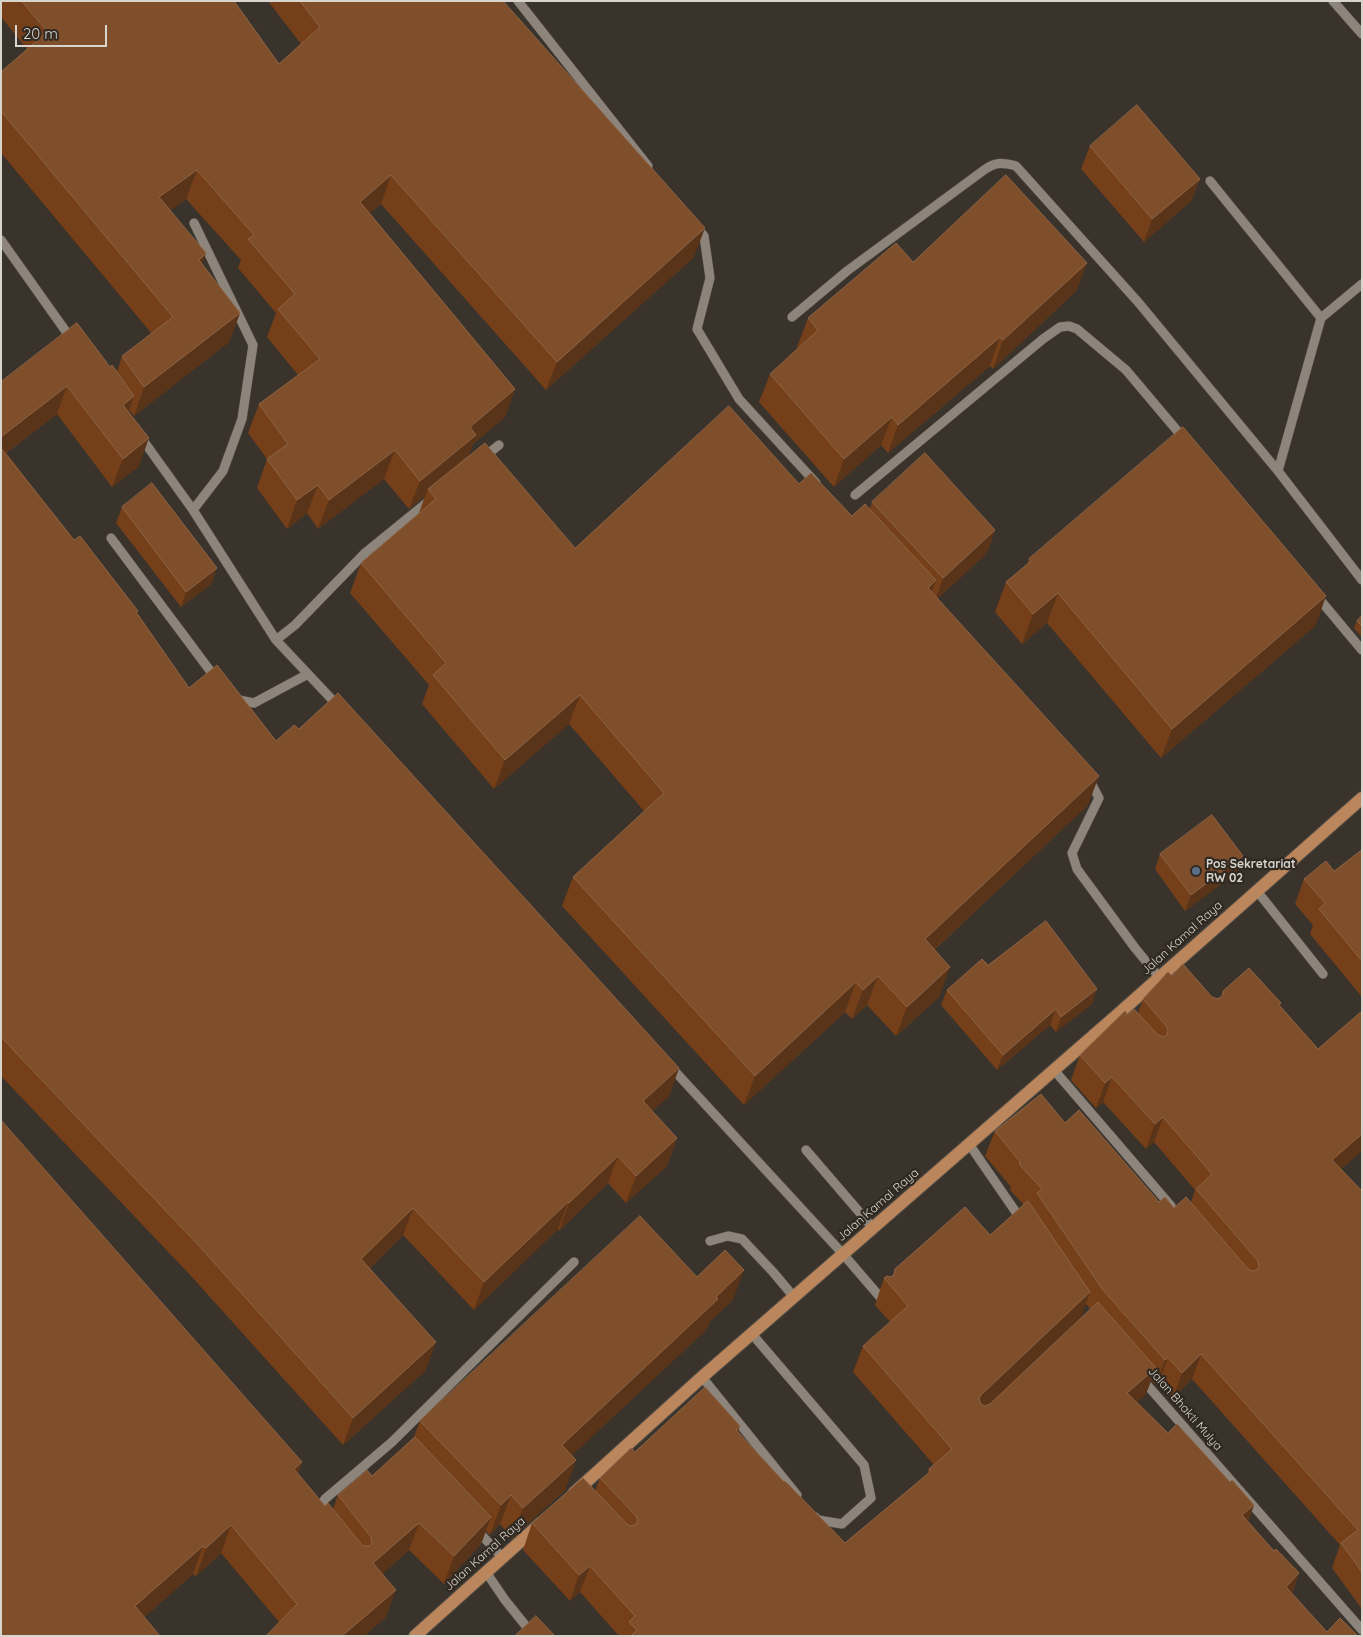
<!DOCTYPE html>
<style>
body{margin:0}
#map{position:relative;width:1363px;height:1637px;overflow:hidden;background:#3a332b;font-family:Quicksand,sans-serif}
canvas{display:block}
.frame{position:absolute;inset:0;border:2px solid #d8d4ce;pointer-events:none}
.scale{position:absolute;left:15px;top:25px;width:92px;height:22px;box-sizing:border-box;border:2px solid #d8d4ce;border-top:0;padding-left:6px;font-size:15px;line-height:18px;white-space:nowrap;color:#d8d4ce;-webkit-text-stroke:4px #302921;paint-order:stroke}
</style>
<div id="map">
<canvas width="1363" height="1637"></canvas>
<div class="frame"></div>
<div class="scale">20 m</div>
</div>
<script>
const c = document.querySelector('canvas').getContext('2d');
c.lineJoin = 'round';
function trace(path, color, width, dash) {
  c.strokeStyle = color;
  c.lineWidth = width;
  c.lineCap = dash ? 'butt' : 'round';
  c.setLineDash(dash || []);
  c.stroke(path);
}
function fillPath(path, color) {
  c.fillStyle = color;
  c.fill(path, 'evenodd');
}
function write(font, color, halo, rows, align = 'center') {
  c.font = font + ' Quicksand,sans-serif';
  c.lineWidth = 4.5;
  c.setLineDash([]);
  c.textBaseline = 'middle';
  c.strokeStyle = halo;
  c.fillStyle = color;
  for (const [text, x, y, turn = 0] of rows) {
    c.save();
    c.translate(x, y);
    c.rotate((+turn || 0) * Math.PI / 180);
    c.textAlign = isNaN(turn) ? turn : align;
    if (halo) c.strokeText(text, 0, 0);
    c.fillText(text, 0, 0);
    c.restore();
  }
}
const minor = new Path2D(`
 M 518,1 L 648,166
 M 1333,1 L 1362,34
 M 1210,181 L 1321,318
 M 695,225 L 704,236 L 710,278 L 697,329 L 739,399 L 816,483
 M 1,240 L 72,340
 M 792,317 L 847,271 L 984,170 C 995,162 1003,162 1016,166 L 1138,302 L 1278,471 L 1362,580
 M 140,436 L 193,510 L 276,640 L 339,707
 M 484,457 L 499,445
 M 1278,471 L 1321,318 L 1362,284
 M 855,495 L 1043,339 L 1060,327 L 1069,326 L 1077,329 L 1126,370 L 1185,440
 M 193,510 L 223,471 L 242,419 L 253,345 L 194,223
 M 111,538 L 217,680
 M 1316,595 L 1362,650
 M 276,640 L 295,625 L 365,553 L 429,501
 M 234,699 L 254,703 L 308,674
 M 1089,779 L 1099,798 L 1072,853 L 1077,869 L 1135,948 L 1159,977
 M 1257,891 L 1323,974
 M 670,1066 L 843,1254 L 880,1297
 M 1054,1070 L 1171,1206
 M 969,1144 L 1022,1221
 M 806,1150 L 873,1228
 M 710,1241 L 728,1236 L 742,1239 L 773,1272 L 794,1297
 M 752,1334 L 864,1465 L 871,1498 L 842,1524 L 818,1520 L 815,1517
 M 702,1377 L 797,1495
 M 1141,1378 L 1362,1630
 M 316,1512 L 325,1499 L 392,1442 L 574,1262
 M 477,1530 L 502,1557
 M 486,1572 L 505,1600 L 534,1636`);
const major = new Path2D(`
 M 574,1493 L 702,1377 L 1117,1015 L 1362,798
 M 415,1636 L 541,1523`);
trace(minor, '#544f47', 10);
trace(major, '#544f47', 14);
trace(minor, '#8d857b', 9);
trace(major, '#bc865c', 12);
fillPath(new Path2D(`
 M 1,1 L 234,1 L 279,64 L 301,44 L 268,1 L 503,1 L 694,257 L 546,390 L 381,204 L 370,213 L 515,389 L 505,417 L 473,444 L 468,457 L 575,548 L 799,484 L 852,516 L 870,508 L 872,502 L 995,530 L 987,553 L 937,599 L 1088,805 L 935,949 L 940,996 L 896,1036 L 867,1005 L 852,1019 L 845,1012 L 744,1105 L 562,906 L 573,877 L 644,811 L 569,724 L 494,789 L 422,704 L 429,685 L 350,593 L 361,563 L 419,513 L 425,496 L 409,509 L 384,479 L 318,529 L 307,513 L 287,529 L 257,488 L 267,459 L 248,433 L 259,404 L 298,375 L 267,337 L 276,313 L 238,268 L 241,260 L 186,199 L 170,210 L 202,264 L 240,313 L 229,342 L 134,416 L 129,410 L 129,411 L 139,466 L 112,487 L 57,414 L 6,453 L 74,540 L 138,611 L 137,613 L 189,688 L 276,741 L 679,1068 L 669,1096 L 652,1111 L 677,1138 L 667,1166 L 626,1203 L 608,1183 L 559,1231 L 558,1229 L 474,1310 L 403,1235 L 370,1268 L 426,1370 L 343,1445 L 191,1276 L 1,1076 L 1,382 L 110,367 L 117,372 L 122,356 L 152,334 L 1,153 L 1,72 L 27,49 L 1,17 Z
 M 1090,146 L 1200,179 L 1191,201 L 1144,242 L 1081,169 Z
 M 913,262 L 1087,263 L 1076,291 L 993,369 L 990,366 L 888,453 L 881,445 L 834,487 L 759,402 L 770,374 L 798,348 L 797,347 L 808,318 Z
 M 122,507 L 217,568 L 211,584 L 181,607 L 116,523 Z
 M 1029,559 L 1326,596 L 1315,626 L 1161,758 L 1047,623 L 1022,644 L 995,612 L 1006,582 L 1027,565 Z
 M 1362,616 L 1362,637 L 1354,628 L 1357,621 Z
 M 1362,850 L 1362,997 L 1310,934 L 1313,925 L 1295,904 L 1304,879 L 1334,871 Z
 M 1160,854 L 1237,872 L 1185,911 L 1155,869 Z
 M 988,965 L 1092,1004 L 1056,1032 L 1050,1025 L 997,1070 L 941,1005 L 947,990 Z
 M 1172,976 L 1212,997 L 1218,999 L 1221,997 L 1223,991 L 1281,1003 L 1280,1006 L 1318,1049 L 1362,1011 L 1362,1151 L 1341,1169 L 1362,1191 L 1362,1609 L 1332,1568 L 1340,1545 L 1192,1379 L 1173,1398 L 1158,1383 L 1156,1385 L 1151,1380 L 1146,1394 L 1137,1402 L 1168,1433 L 1230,1482 L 1254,1505 L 1248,1521 L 1274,1551 L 1299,1573 L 1292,1593 L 1327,1632 L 1358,1636 L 619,1636 L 580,1592 L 570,1601 L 523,1550 L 532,1523 L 595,1491 L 600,1478 L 635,1452 L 740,1426 L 738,1432 L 784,1482 L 845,1543 L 927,1475 L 929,1469 L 934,1465 L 853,1372 L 863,1346 L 890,1322 L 875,1305 L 884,1278 L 893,1276 L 895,1269 L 990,1235 L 1024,1205 L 1010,1190 L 1011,1187 L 985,1156 L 995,1131 L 1065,1123 L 1159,1202 L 1174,1208 L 1191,1202 L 1195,1190 L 1154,1142 L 1146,1149 L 1103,1102 L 1096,1108 L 1071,1080 L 1080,1055 L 1128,1015 L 1138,1013 L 1143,999 ZM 1086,1304 L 1090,1309 L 990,1404 Z
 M 697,1277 L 733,1300 L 709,1322 L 707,1329 L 572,1455 L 576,1460 L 565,1490 L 512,1538 L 500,1524 L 490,1535 L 486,1531 L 481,1544 L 444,1584 L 409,1550 L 382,1574 L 386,1617 L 364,1636 L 266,1636 L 279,1622 L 221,1553 L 196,1576 L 193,1574 L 144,1617 L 1,1636 L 302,1462 L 298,1474 L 325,1506 L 333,1509 L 338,1495 L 372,1476 L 414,1437 L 420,1421 Z`), '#743f19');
fillPath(new Path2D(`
 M 197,170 L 186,199 L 149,226 L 159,197 Z
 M 391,175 L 381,204 L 350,230 L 360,202 Z
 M 1200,179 L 1191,201 L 1144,242 L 1152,219 Z
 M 705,228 L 694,257 L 546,390 L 557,362 Z
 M 206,253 L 196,282 L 199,260 Z
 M 1087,263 L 1076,291 L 993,369 L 1003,340 Z
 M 240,313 L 229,342 L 134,416 L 144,387 Z
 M 1000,337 L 990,366 L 888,453 L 898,425 Z
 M 67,386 L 57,414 L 1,456 L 1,437 Z
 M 515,389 L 505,417 L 473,444 L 466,464 L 428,489 L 425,496 L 409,509 L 420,481 L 470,427 Z
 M 134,396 L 124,424 L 123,405 Z
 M 892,417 L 881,445 L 834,487 L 844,459 Z
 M 149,438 L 139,466 L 112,487 L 123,459 Z
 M 395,450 L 384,479 L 318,529 L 329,500 Z
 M 318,485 L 307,513 L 287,529 L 297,500 Z
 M 995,530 L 987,553 L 935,601 L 943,578 Z
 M 217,568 L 211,584 L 181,607 L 186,592 Z
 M 936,580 L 925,610 L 928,588 Z
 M 1058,593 L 1047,623 L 1022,644 L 1033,614 Z
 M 1326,596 L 1315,626 L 1161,758 L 1172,729 Z
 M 580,695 L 569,724 L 494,789 L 505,760 Z
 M 1099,776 L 1088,805 L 914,968 L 925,939 Z
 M 1243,856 L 1237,872 L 1185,911 L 1191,895 Z
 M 950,967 L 940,996 L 896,1036 L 907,1007 Z
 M 878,976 L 867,1005 L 852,1019 L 863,990 Z
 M 856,982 L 845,1012 L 744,1105 L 755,1076 Z
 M 1097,989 L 1092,1004 L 1056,1032 L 1061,1017 Z
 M 1056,1009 L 1050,1025 L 997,1070 L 1003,1055 Z
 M 679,1068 L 669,1096 L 633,1129 L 643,1101 Z
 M 1112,1077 L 1103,1102 L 1096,1108 L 1105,1083 Z
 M 1163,1117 L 1154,1142 L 1146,1149 L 1155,1124 Z
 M 1362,1134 L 1362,1151 L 1322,1185 L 1332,1160 Z
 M 677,1138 L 667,1166 L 626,1203 L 636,1176 Z
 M 618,1156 L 608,1183 L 559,1231 L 569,1203 Z
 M 568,1202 L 558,1229 L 474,1310 L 484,1282 Z
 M 413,1208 L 403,1235 L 351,1286 L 361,1259 Z
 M 744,1270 L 733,1300 L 709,1322 L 707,1329 L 551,1475 L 562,1445 Z
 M 1090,1292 L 1081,1318 L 970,1425 L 981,1395 Z
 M 436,1342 L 426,1370 L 343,1445 L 353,1418 Z
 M 1201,1354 L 1192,1379 L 1173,1398 L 1182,1373 Z
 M 1168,1358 L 1158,1383 L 1156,1385 L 1165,1360 Z
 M 1156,1368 L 1146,1394 L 1118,1419 L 1127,1393 Z
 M 576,1460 L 565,1490 L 512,1538 L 523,1508 Z
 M 302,1462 L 292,1490 L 294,1469 Z
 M 511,1495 L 500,1524 L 490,1535 L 501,1505 Z
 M 1254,1505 L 1244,1531 L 1242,1515 Z
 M 491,1517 L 481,1544 L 444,1584 L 454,1556 Z
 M 419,1523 L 409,1550 L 363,1591 L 373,1563 Z
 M 231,1525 L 221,1553 L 196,1576 L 206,1548 Z
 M 203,1546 L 193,1574 L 125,1633 L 135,1606 Z
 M 590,1566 L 580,1592 L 570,1601 L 579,1575 Z
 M 1299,1573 L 1290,1599 L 1286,1587 Z
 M 396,1590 L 386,1617 L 364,1636 L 342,1636 Z`), '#593418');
const building = new Path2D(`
 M 22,1 L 234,1 L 279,64 L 320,27 L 300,1 L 503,1 L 705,228 L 557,362 L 391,175 L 360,202 L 515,389 L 470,427 L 476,435 L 420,481 L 395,450 L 329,500 L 318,485 L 297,500 L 267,459 L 288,444 L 259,404 L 320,359 L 278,309 L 295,294 L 248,239 L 254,235 L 197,170 L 159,197 L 206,253 L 199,260 L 240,313 L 144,387 L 122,356 L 173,317 L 1,111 L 1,72 L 47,32 Z
 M 1137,105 L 1200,179 L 1152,219 L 1090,146 Z
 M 1006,175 L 1087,263 L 1003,340 L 1000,337 L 898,425 L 892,417 L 844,459 L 770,374 L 818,330 L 808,318 L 896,243 L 913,262 Z
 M 77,323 L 110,367 L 112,365 L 134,396 L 123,405 L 149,438 L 123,459 L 67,386 L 1,437 L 1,382 Z
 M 729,406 L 799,484 L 811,473 L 852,516 L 865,504 L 936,580 L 928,588 L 1099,776 L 925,939 L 950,967 L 907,1007 L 878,976 L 863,990 L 856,982 L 755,1076 L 573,877 L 664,793 L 580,695 L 505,760 L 433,675 L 446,663 L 361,563 L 436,499 L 428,489 L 485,443 L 575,548 Z
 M 1183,427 L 1326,596 L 1172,729 L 1058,593 L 1033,614 L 1006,582 L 1031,561 L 1029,559 Z
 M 1,448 L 74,540 L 80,536 L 138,611 L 136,612 L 189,688 L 217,665 L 276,741 L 294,725 L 299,729 L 338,693 L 679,1068 L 643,1101 L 677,1138 L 636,1176 L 618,1156 L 569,1203 L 568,1202 L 484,1282 L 413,1208 L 361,1259 L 436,1342 L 353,1418 L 201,1248 L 1,1037 Z
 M 925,453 L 995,530 L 943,578 L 872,502 Z
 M 152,483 L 217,568 L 186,592 L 122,507 Z
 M 1362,616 L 1362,626 L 1357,621 Z
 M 1212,815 L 1243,856 L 1191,895 L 1160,854 Z
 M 1362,850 L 1362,961 L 1319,909 L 1325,903 L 1304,879 L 1326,861 L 1334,871 Z
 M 1046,921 L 1097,989 L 1061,1017 L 1056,1009 L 1003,1055 L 947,990 L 982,959 L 988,965 Z
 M 1183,964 L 1212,997 L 1218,999 L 1223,995 L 1223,991 L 1249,968 L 1281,1003 L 1279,1005 L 1318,1049 L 1362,1011 L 1362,1134 L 1332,1160 L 1362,1191 L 1362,1572 L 1341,1543 L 1358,1530 L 1201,1354 L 1182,1373 L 1168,1358 L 1165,1360 L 1103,1290 L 1037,1193 L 1042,1189 L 1019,1164 L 1021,1163 L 995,1131 L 1041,1094 L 1065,1123 L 1079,1110 L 1159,1202 L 1165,1197 L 1174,1208 L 1186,1197 L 1248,1269 L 1252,1271 L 1257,1270 L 1259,1267 L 1258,1261 L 1196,1189 L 1212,1174 L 1163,1117 L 1155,1124 L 1112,1077 L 1105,1083 L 1080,1055 L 1125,1011 L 1128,1015 L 1134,1009 L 1158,1035 L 1163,1037 L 1167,1035 L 1168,1030 L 1167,1027 L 1143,999 L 1168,972 L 1172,976 Z
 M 1,1120 L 302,1462 L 294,1469 L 325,1506 L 328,1503 L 362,1545 L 364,1546 L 370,1546 L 372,1542 L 371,1537 L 338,1495 L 367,1470 L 372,1476 L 415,1437 L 491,1517 L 454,1556 L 419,1523 L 373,1563 L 396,1590 L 342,1636 L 266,1636 L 297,1604 L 231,1525 L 206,1548 L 203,1546 L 135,1606 L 160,1636 L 1,1636 Z
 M 1028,1201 L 1090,1292 L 981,1395 L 979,1399 L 981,1404 L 984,1406 L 990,1404 L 1098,1302 L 1156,1368 L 1127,1393 L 1168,1433 L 1177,1424 L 1230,1482 L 1232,1480 L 1254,1505 L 1242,1515 L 1274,1551 L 1276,1549 L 1299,1573 L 1286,1587 L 1327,1632 L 1340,1618 L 1358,1636 L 631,1636 L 637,1630 L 629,1622 L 635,1616 L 590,1566 L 579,1575 L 532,1523 L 583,1478 L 627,1524 L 630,1526 L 635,1525 L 638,1521 L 636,1516 L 600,1478 L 631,1448 L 635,1452 L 705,1387 L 740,1426 L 736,1430 L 784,1482 L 785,1481 L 845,1543 L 930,1472 L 929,1469 L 952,1449 L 863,1346 L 908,1306 L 884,1278 L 887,1276 L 890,1277 L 894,1275 L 895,1269 L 965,1207 L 990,1235 Z
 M 640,1216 L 697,1277 L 725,1250 L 744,1270 L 716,1297 L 718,1299 L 562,1445 L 576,1460 L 523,1508 L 511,1495 L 501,1505 L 420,1421 Z
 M 536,1616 L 555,1636 L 515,1636 Z`);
fillPath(building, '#7f4f2c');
trace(building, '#8d6446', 1);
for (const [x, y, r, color] of [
 [1196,871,5,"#5c6f8a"]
]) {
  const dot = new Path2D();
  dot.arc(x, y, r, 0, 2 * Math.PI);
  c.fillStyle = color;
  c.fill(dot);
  trace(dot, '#302921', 2);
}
write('bold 12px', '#d8d4ce', '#302921', [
 ["Pos Sekretariat",1206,864],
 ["RW 02",1206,878]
], 'left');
write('12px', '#d8d4ce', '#302921', [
 ["Jalan Kamal Raya",1182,938,-42],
 ["Jalan Kamal Raya",878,1205,-41],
 ["Jalan Bhakti Mulya",1185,1409,49],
 ["Jalan Kamal Raya",485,1554,-42]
]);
</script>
